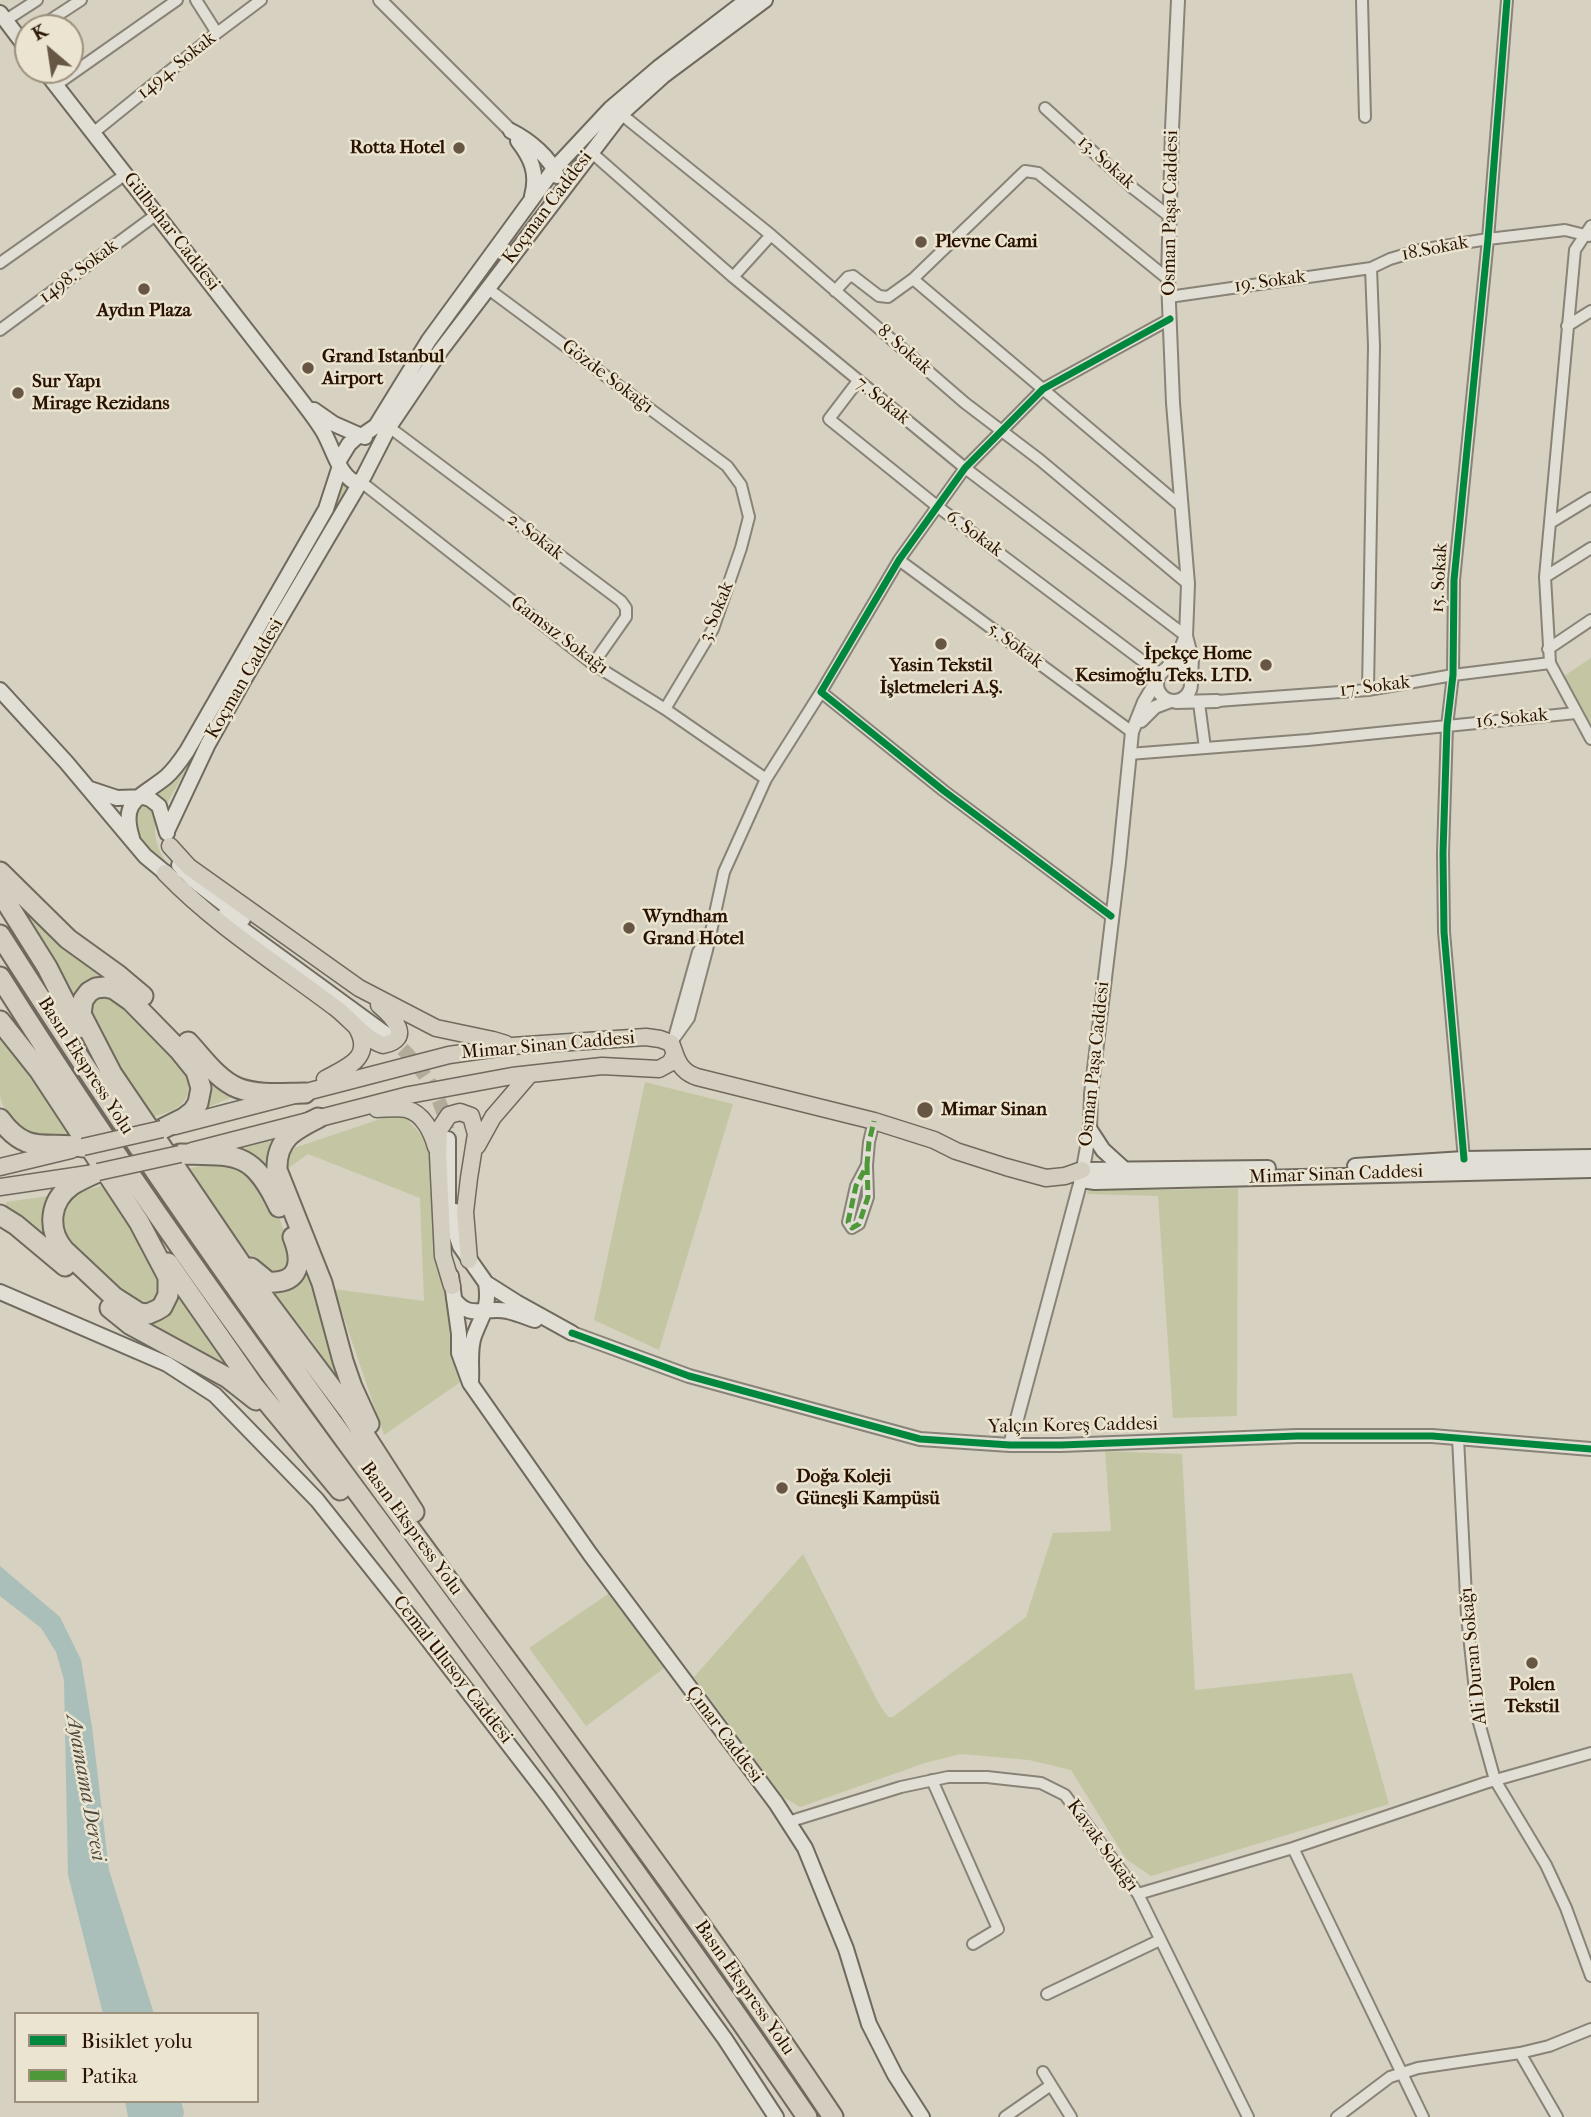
<!DOCTYPE html>
<meta charset="utf-8">
<style>
body{margin:0}
#map{position:relative;width:1591px;height:2117px;overflow:hidden;background:#d6d1c0;font-family:"IM FELL French Canon",serif}
canvas{display:block}
.legend{position:absolute;left:14px;top:2012px;width:245px;height:91px;box-sizing:border-box;background:#ebe4d0;border:2px solid #9d907d;margin:0;padding:9px 12px;list-style:none;font-size:21px;color:#291300}
.legend li{display:flex;align-items:center;gap:14px;height:35px}
.legend b{width:35px;border:2px solid #9d907d}
.north{position:absolute;left:14px;top:14px;width:70px;height:70px;box-sizing:border-box;background:#ebe4d0;border:2px solid #9d907d;border-radius:50%;rotate:331deg;font-size:19px;font-weight:700;line-height:28px;text-align:center;color:#291300}
.north::after{content:'';display:block;margin:auto;width:24px;height:32px;background:#665643;clip-path:polygon(50% 0,100% 100%,50% 72%,0 100%)}
</style>
<div id="map">
<canvas width="1591" height="2117"></canvas>
<ul class="legend">
<li><b style="height:9px;background:#00873e"></b>Bisiklet yolu</li>
<li><b style="height:9px;background:#4f9839"></b>Patika</li>
</ul>
<div class="north">K</div>
</div>
<script>
const c = document.querySelector('canvas').getContext('2d');
c.lineJoin = 'round';
function fillPath(path, color) {
  c.fillStyle = color;
  c.fill(path, 'evenodd');
}
function trace(path, color, width, dash) {
  c.strokeStyle = color;
  c.lineWidth = width;
  c.lineCap = dash ? 'butt' : 'round';
  c.setLineDash(dash || []);
  c.stroke(path);
}
function write(font, color, halo, rows, align = 'center') {
  c.font = font + ' "IM FELL French Canon",serif';
  c.lineWidth = 5;
  c.setLineDash([]);
  c.textBaseline = 'middle';
  c.strokeStyle = halo;
  c.fillStyle = color;
  for (const [text, x, y, turn = 0] of rows) {
    c.save();
    c.translate(x, y);
    c.rotate((+turn || 0) * Math.PI / 180);
    c.textAlign = isNaN(turn) ? turn : align;
    if (halo) c.strokeText(text, 0, 0);
    c.fillText(text, 0, 0);
    c.restore();
  }
}
fillPath(new Path2D(`
 M 342,484 L 349,488 L 332,520 L 167,803 L 153,792 L 170,783 L 183,769 L 330,519 L 336,507 Z
 M 1591,658 L 1591,725 L 1564,676 Z
 M 144,805 L 153,808 C 156,817 155,823 155,832 C 156,847 163,859 173,871 C 147,852 137,845 134,812 Z
 M 10,893 L 115,981 L 74,1001 Z
 M 115,996 L 189,1072 C 192,1103 180,1109 153,1117 L 120,1069 L 88,1009 L 97,997 Z
 M 0,1029 L 71,1135 C 64,1136 55,1138 48,1138 C 28,1135 4,1117 0,1096 C 0,1079 0,1047 0,1029 Z
 M 206,1069 L 240,1094 L 201,1110 Z
 M 645,1082 L 733,1104 L 659,1350 L 594,1320 Z
 M 389,1116 L 407,1119 L 432,1147 L 453,1353 L 462,1381 L 384,1435 L 334,1289 L 424,1301 L 420,1198 L 308,1154 L 286,1170 L 288,1150 Z
 M 270,1140 L 270,1172 L 259,1160 L 237,1145 Z
 M 218,1163 C 230,1164 244,1168 253,1177 C 265,1186 283,1224 287,1239 C 291,1251 291,1282 269,1274 C 265,1272 260,1267 256,1264 L 185,1169 Z
 M 106,1185 L 161,1276 L 164,1285 L 155,1301 L 143,1305 L 130,1299 L 72,1246 C 49,1210 70,1192 106,1185 Z
 M 1089,1188 L 1161,1190 L 1238,1188 L 1237,1416 L 1173,1418 L 1158,1196 L 1087,1194 Z
 M 49,1196 L 44,1213 L 47,1239 L 6,1209 L 6,1202 Z
 M 307,1257 L 345,1389 L 312,1341 L 273,1292 L 286,1288 Z
 M 178,1295 L 236,1373 L 148,1329 L 147,1322 C 164,1318 172,1312 178,1295 Z
 M 1105,1451 L 1182,1454 L 1195,1690 L 1352,1673 L 1389,1804 L 1151,1876 L 1126,1859 L 1071,1770 L 1029,1760 L 961,1754 L 925,1763 L 800,1807 L 783,1797 L 694,1677 L 803,1554 L 879,1704 L 888,1717 L 893,1717 L 1026,1617 L 1053,1533 L 1111,1531 Z
 M 611,1592 L 667,1666 L 586,1726 L 529,1648 Z`), '#c4c6a3');
fillPath(new Path2D(`
 M 0,1566 L 60,1617 L 81,1660 L 92,1727 L 109,1870 L 154,2014 L 103,2014 L 68,1875 L 64,1680 L 56,1652 L 41,1628 L 0,1596 Z
 M 125,2101 L 181,2101 L 184,2112 L 183,2117 L 128,2117 Z`), '#aabfba');
trace(new Path2D(`
 M 387,1035 C 416,1059 441,1091 447,1129`), '#b3ab9a', 14, [14, 7]);
const minor = new Path2D(`
 M 196,0 L 217,33
 M 1362,0 L 1365,117
 M 6,20 L 37,0
 M 38,28 L 81,0
 M 56,85 L 177,0
 M 1045,108 L 1134,189 L 1169,216
 M 621,114 L 771,235 L 965,403 L 1040,460 L 1188,584
 M 93,133 L 213,36 L 261,0
 M 591,152 L 733,277 L 965,468 L 1186,636
 M 1591,226 L 1575,250 L 1545,577 L 1550,663 L 1591,739
 M 0,263 L 126,174
 M 733,277 L 771,235
 M 1168,279 L 1038,173 L 1025,171 L 913,279 L 1182,507
 M 487,288 L 727,466 L 741,485 L 749,517 L 741,548 L 713,629 L 665,709
 M 835,291 L 848,277 L 853,276 L 879,296 L 888,297 L 913,279
 M 1169,297 L 1371,268 L 1390,259 L 1420,250 L 1488,239 L 1565,230 L 1589,236
 M 1567,326 L 1591,311
 M 0,330 L 157,214
 M 858,381 L 829,419 L 938,507 L 1160,674
 M 389,427 L 621,601 L 626,608 L 626,617 L 593,664
 M 360,481 L 593,664 L 665,709 L 766,779
 M 1550,523 L 1591,498
 M 899,560 L 1132,732
 M 1545,577 L 1591,548
 M 1548,649 L 1591,620
 M 1368,690 L 1374,346 L 1371,268
 M 1217,701 L 1368,690 L 1453,675 L 1550,663
 M 1199,703 L 1205,748
 M 1129,754 L 1308,740 L 1576,713
 M 1111,916 L 944,791 L 821,692 L 899,560 L 965,468 L 1043,389 L 1170,319
 M 675,1034 L 698,952 L 706,940
 M 671,1043 L 689,1018 L 707,950 L 724,872 L 766,779 L 821,692
 M 1464,1159 L 1444,932 L 1443,853 L 1447,726 L 1453,675 L 1454,580 L 1488,239 L 1507,0
 M 867,1165 L 868,1197 L 859,1224 L 852,1228 L 848,1222 L 856,1186 L 867,1165 L 869,1142 L 874,1121
 M 1458,1438 L 1467,1616 L 1478,1719 L 1495,1780 L 1546,1865 L 1566,1908 L 1591,1976
 M 932,1780 L 998,1929 L 973,1944
 M 788,1822 L 901,1787 L 948,1777 L 987,1777 L 1041,1783 L 1065,1795 L 1138,1894 L 1248,2117
 M 1293,1848 L 1423,2117
 M 1138,1894 L 1293,1848 L 1485,1783 L 1591,1753
 M 1047,1994 L 1160,1940
 M 1520,2053 L 1557,2117
 M 1043,2072 L 1071,2117
 M 1005,2117 L 1051,2085
 M 1337,2117 L 1390,2077 L 1418,2068 L 1520,2053 L 1549,2046 L 1591,2029`);
const tertiary = new Path2D(`
 M 380,0 L 511,131
 M 1178,0 L 1172,129 L 1168,279 L 1173,403 L 1188,584 L 1186,636 L 1192,659 L 1191,677
 M1157 684a17 17 0 1 1 34 0a17 17 0 1 1-34 0Z
 M 1166,669 L 1179,653 L 1186,636
 M 1176,702 L 1217,701
 M 1141,721 L 1155,707 L 1171,701
 M 572,1333 L 689,1376 L 920,1439 L 1010,1445 L 1061,1445 L 1297,1436 L 1432,1436 L 1591,1449
 M 1010,1445 L 1081,1180 L 1090,1130 L 1091,1094 L 1119,862 L 1132,732 L 1144,702 L 1157,680`);
const secondary = new Path2D(`
 M 0,13 L 28,50
 M 44,70 L 297,395 C 306,407 315,418 323,431 C 333,448 338,473 354,482 L 360,481
 M 511,131 C 529,140 551,158 557,176
 M 518,141 C 532,159 538,174 532,196
 M 314,410 L 334,424 L 359,435
 M 363,435 L 376,426 L 429,340 L 554,169 L 611,108 L 658,68 L 747,0
 M 338,462 L 349,444 L 359,435 L 365,437
 M 0,690 L 66,762 L 145,856 L 174,880
 M 90,789 L 117,798 L 144,797 L 150,799 L 159,806 L 167,833
 M 167,831 L 208,744 L 242,683 L 364,476 L 389,427 L 441,350 L 621,114 L 663,76 L 765,0
 M 132,838 C 120,800 140,798 166,777 C 174,770 181,760 187,751 L 326,509 L 339,469
 M 179,865 L 193,880 L 243,919
 M 224,916 L 387,1035
 M 1090,1130 L 1103,1150 L 1125,1170
 M 448,1139 L 448,1221
 M 1355,1166 L 1464,1159 L 1591,1157
 M 1082,1170 L 1268,1168
 M 1081,1180 L 1095,1182 L 1591,1170
 M 455,1211 L 455,1231 L 460,1246 L 486,1283 L 516,1302 L 572,1333
 M 451,1276 L 459,1334 L 459,1353 L 470,1383 L 590,1554 L 776,1803 L 805,1848 L 846,1949 L 869,2024 L 895,2075 L 922,2117
 M 0,1292 L 167,1364 L 215,1395 L 317,1500 L 422,1632 L 549,1797 L 725,2039 L 776,2117
 M 454,1299 C 470,1321 485,1306 507,1311 C 516,1313 526,1317 535,1320
 M 471,1381 C 472,1367 469,1350 474,1336 C 482,1314 490,1308 486,1283`);
const primary = new Path2D(`
 M 170,846 L 189,867 L 359,988 L 436,1028 L 493,1040 L 506,1044
 M 165,873 C 216,926 279,965 337,1009 C 352,1021 365,1039 383,1045 C 414,1039 393,1017 379,1005
 M 675,1054 C 679,1066 685,1073 697,1077 L 874,1121 L 934,1140 L 956,1151 L 1006,1167 L 1046,1178 L 1065,1176 L 1082,1170
 M 325,1079 C 347,1067 374,1058 357,1028
 M 377,1109 C 386,1109 397,1107 406,1109 C 423,1113 432,1132 436,1147
 M 175,1126 L 449,1055 L 512,1046 L 646,1037 L 660,1039 L 671,1043 L 675,1054 L 670,1063 L 659,1069 L 602,1066 L 512,1076 L 409,1095 L 192,1151
 M 477,1146 L 493,1117 L 530,1074
 M 0,1167 L 71,1150
 M 0,1187 L 88,1174
 M 452,1286 L 443,1256 L 438,1155 L 439,1130 L 449,1115 L 460,1112 L 471,1116 L 476,1134 L 469,1178 L 465,1212 L 469,1260`);
const motorway = new Path2D(`
 M 0,872 L 68,939 L 118,975 L 143,996
 M 0,892 L 47,967 L 78,1028
 M 0,935 C 104,1099 213,1258 327,1415 C 496,1649 673,1877 833,2117
 M 0,977 C 116,1161 243,1338 373,1513 C 520,1712 667,1912 807,2117
 M 0,1021 L 39,1070 L 139,1222 L 168,1277 L 168,1295 L 162,1307 L 157,1310 L 148,1314 L 139,1313 L 114,1297 L 64,1250 C 47,1230 49,1201 72,1185 C 80,1180 89,1176 98,1172
 M 188,1042 C 203,1058 218,1080 238,1088 C 259,1096 284,1093 305,1093
 M 318,1118 C 294,1130 276,1139 277,1170 L 322,1283 L 343,1361 L 352,1387 L 369,1424
 M 0,1119 C 27,1156 46,1141 83,1147
 M 162,1129 L 184,1118 L 193,1111 L 198,1103 L 201,1088 L 196,1071 L 179,1050 L 131,1001 L 114,989 L 105,987 L 96,988 L 89,992 L 83,1000 L 81,1014 L 112,1074 L 262,1295 L 349,1411 L 414,1512
 M 180,1154 C 236,1155 252,1150 279,1207
 M 0,1215 L 16,1225 L 65,1266
 M 168,1263 L 253,1385 L 340,1490
 M 251,1268 L 268,1282 C 300,1284 303,1262 293,1237
 M 110,1308 L 131,1325 L 228,1378 L 256,1400`);
trace(minor, '#898377', 14);
trace(tertiary, '#898377', 16);
trace(secondary, '#70695e', 18);
trace(primary, '#70695e', 19);
trace(motorway, '#70695e', 23);
trace(minor, '#e0ded5', 10);
trace(tertiary, '#e0ded5', 12);
trace(secondary, '#e0ded5', 14);
trace(primary, '#d4cec1', 16);
trace(motorway, '#d4cec1', 19);
const primaryBridge = new Path2D(`
 M 83,1147 L 162,1129
 M 98,1172 L 180,1154`);
trace(primaryBridge, '#70695e', 19, []);
trace(primaryBridge, '#d4cec1', 16);
trace(new Path2D(`
 M 867,1165 L 868,1197 L 859,1224 L 852,1228 L 848,1222 L 856,1186 L 867,1165 L 869,1142 L 874,1121`), '#4f9839', 5, [10, 5]);
trace(new Path2D(`
 M 1111,916 L 944,791 L 821,692 L 899,560 L 965,468 L 1043,389 L 1170,319
 M 1464,1159 L 1444,932 L 1443,853 L 1447,726 L 1453,675 L 1454,580 L 1488,239 L 1507,0
 M 572,1333 L 689,1376 L 920,1439 L 1010,1445 L 1061,1445 L 1297,1436 L 1432,1436 L 1591,1449`), '#00873e', 7);
for (const [x, y, r, color] of [
 [459,148,7,"#665643"],
 [921,242,7,"#665643"],
 [144,289,7,"#665643"],
 [308,368,7,"#665643"],
 [18,393,7,"#665643"],
 [941,644,7,"#665643"],
 [1266,665,7,"#665643"],
 [629,928,7,"#665643"],
 [925,1110,9,"#665643"],
 [782,1488,7,"#665643"],
 [1532,1663,7,"#665643"]
]) {
  const dot = new Path2D();
  dot.arc(x, y, r, 0, 2 * Math.PI);
  c.fillStyle = color;
  c.fill(dot);
  trace(dot, '#ebe4d0', 2.5);
}
write('19px', '#291300', '#ebe4d0', [
 ["1494. Sokak",177,66,-39],
 ["13. Sokak",1106,163,42],
 ["Koçman Caddesi",548,208,-53],
 ["Osman Paşa Caddesi",1171,213,-89],
 ["Gülbahar Caddesi",171,232,52],
 ["18.Sokak",1435,249,-11],
 ["1498. Sokak",79,272,-37],
 ["19. Sokak",1270,282,-8],
 ["8. Sokak",904,350,41],
 ["Gözde Sokağı",607,377,37],
 ["7. Sokak",882,401,39],
 ["6. Sokak",974,534,36],
 ["2. Sokak",535,537,37],
 ["15. Sokak",1440,578,-87],
 ["3. Sokak",717,612,-68],
 ["Gamsız Sokağı",559,636,37],
 ["5. Sokak",1015,646,36],
 ["Koçman Caddesi",245,679,-60],
 ["17. Sokak",1375,687,-7],
 ["16. Sokak",1512,719,-6],
 ["Mimar Sinan Caddesi",548,1046,-5],
 ["Osman Paşa Caddesi",1095,1064,-84],
 ["Basın Ekspress Yolu",85,1066,57],
 ["Mimar Sinan Caddesi",1336,1175,-2],
 ["Yalçın Koreş Caddesi",1073,1426,-1],
 ["Basın Ekspress Yolu",411,1529,54],
 ["Ali Duran Sokağı",1474,1656,-96],
 ["Cemal Ulusoy Caddesi",452,1670,52],
 ["Çınar Caddesi",724,1735,53],
 ["Kavak Sokağı",1102,1846,54],
 ["Basın Ekspress Yolu",744,1988,55]
]);
write('bold 19px', '#291300', '#ebe4d0', [
 ["Rotta Hotel",445,148,"right"],
 ["Plevne Cami",935,242],
 ["Aydın Plaza",144,311,"center"],
 ["Grand Istanbul",322,357],
 ["Airport",322,379],
 ["Sur Yapı",32,382],
 ["Mirage Rezidans",32,404],
 ["İpekçe Home",1252,654,"right"],
 ["Kesimoğlu Teks. LTD.",1252,676,"right"],
 ["Yasin Tekstil",941,666,"center"],
 ["İşletmeleri A.Ş.",941,688,"center"],
 ["Wyndham",643,917],
 ["Grand Hotel",643,939],
 ["Mimar Sinan",941,1110],
 ["Doğa Koleji",796,1477],
 ["Güneşli Kampüsü",796,1499],
 ["Polen",1532,1685,"center"],
 ["Tekstil",1532,1707,"center"]
], 'left');
write('italic 21px', '#504c40', '#ebe4d0', [
 ["Ayamama Deresi",85,1788,80]
]);
</script>
